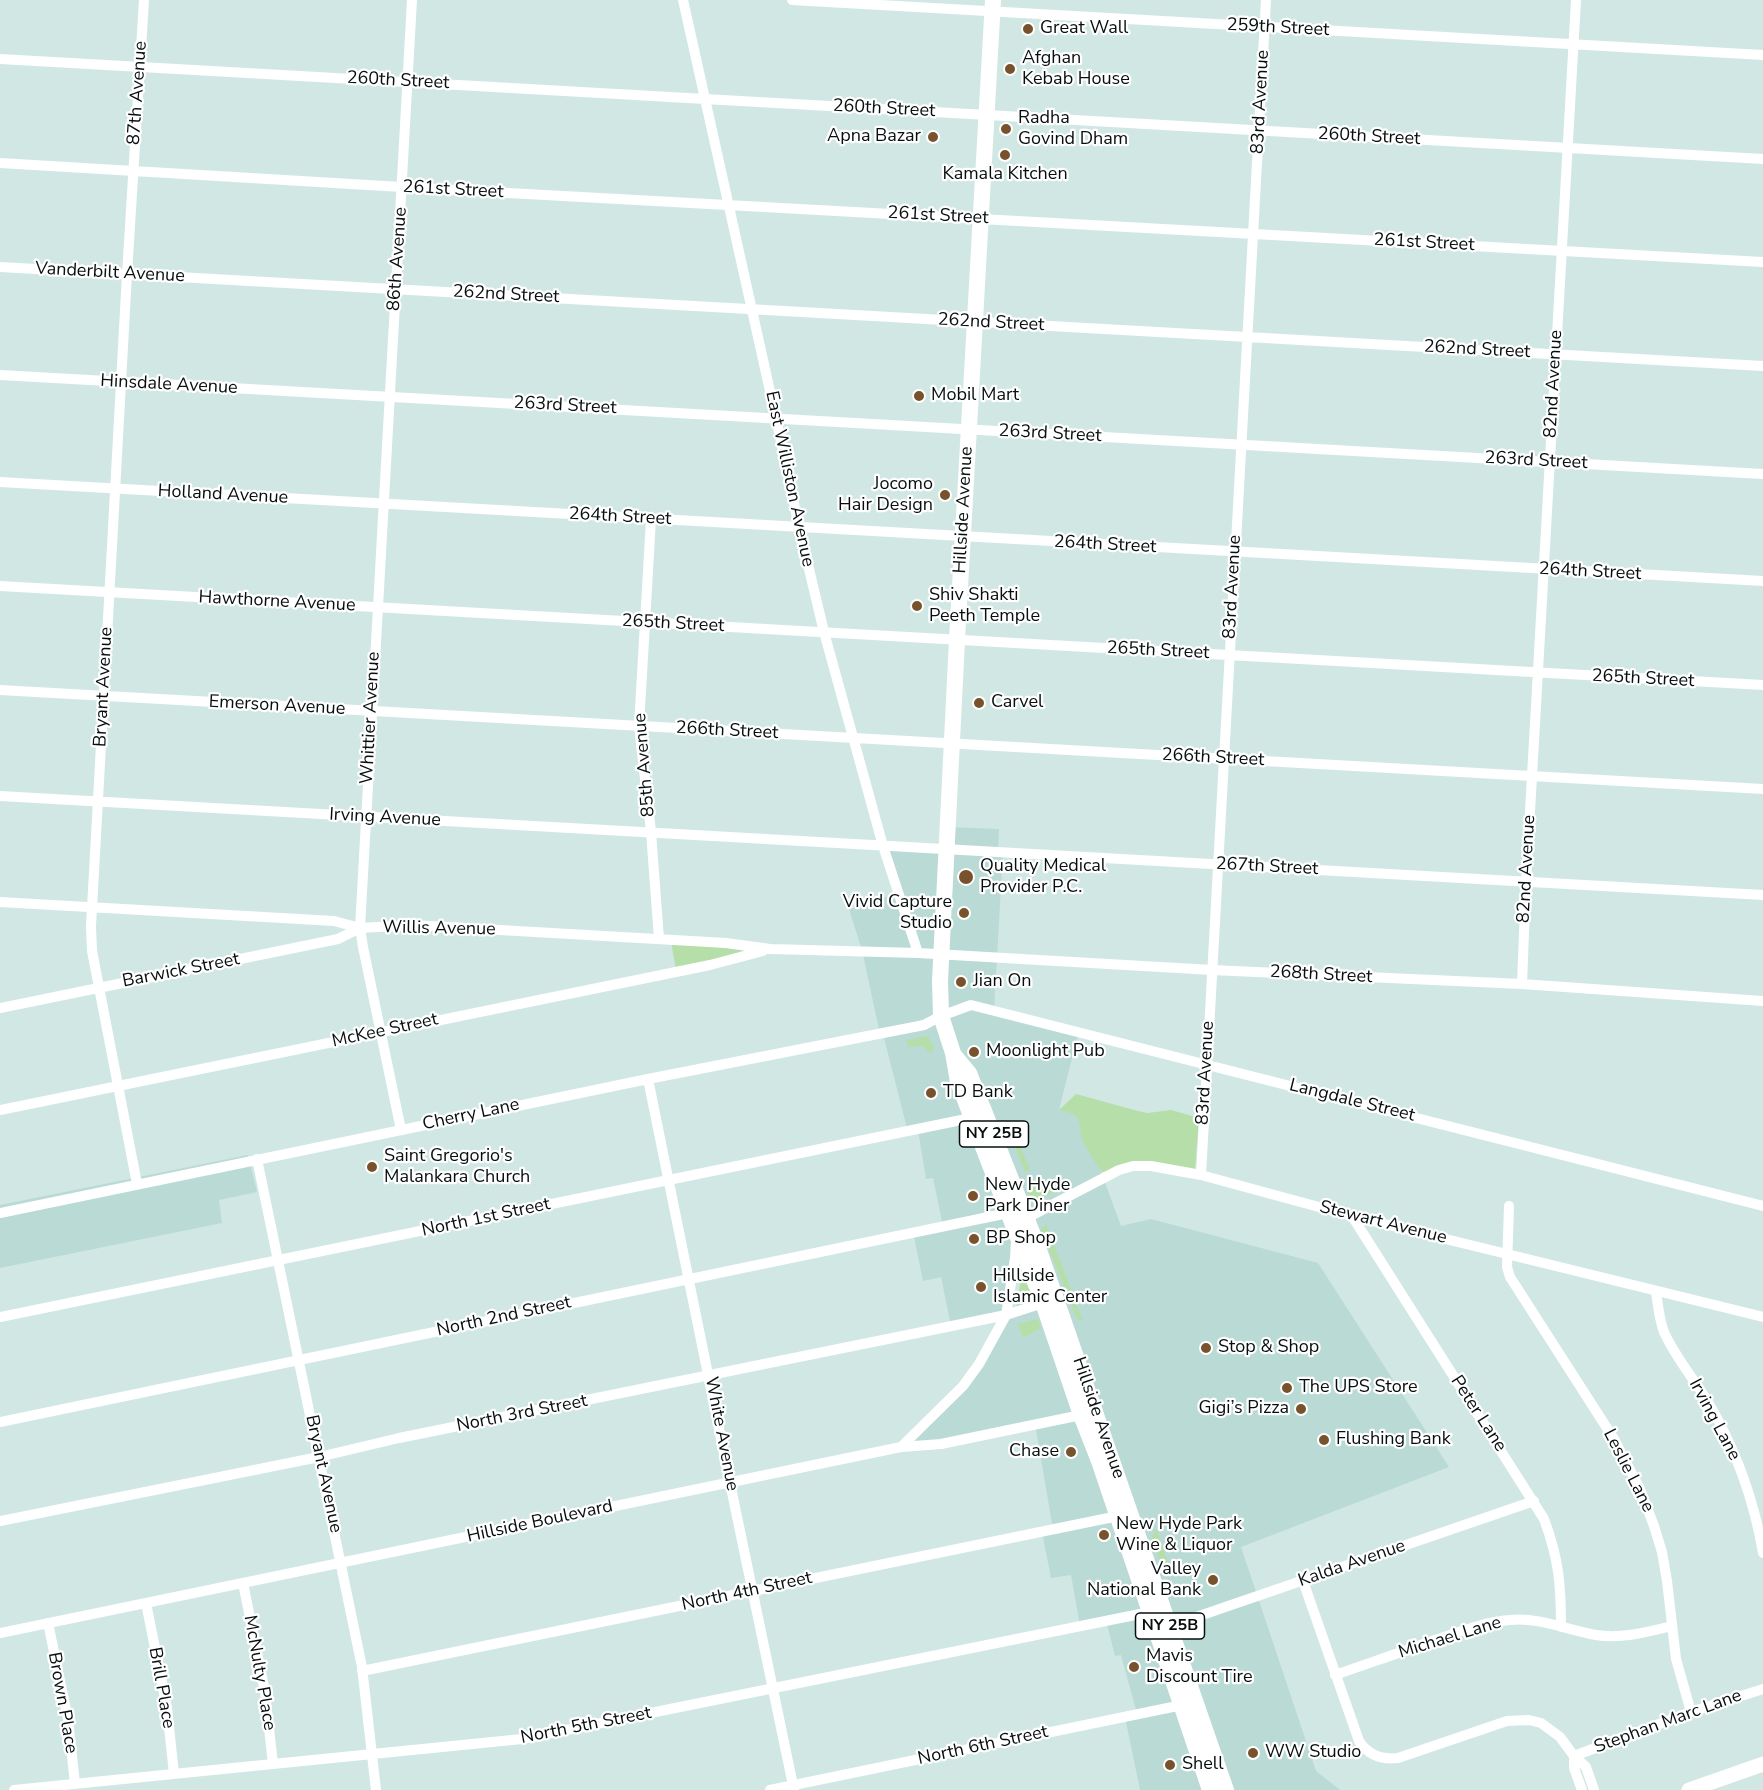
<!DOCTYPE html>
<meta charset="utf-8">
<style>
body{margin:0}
canvas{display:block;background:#d0e7e4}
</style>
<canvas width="1763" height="1790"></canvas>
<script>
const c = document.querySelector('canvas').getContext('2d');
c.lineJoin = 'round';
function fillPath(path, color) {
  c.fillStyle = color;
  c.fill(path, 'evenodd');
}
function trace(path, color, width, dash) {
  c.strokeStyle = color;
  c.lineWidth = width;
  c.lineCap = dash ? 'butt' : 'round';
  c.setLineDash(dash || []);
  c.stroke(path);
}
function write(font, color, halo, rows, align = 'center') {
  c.font = font + ' "Nunito Sans",sans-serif';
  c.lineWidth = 4.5;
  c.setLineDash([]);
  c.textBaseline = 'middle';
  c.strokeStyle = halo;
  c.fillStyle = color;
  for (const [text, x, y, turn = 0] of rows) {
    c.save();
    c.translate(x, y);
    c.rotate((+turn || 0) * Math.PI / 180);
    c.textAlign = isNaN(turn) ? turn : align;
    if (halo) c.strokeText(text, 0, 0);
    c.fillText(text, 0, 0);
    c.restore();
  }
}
fillPath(new Path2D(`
 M 948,827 L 999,829 L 998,852 L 1003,852 L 994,1010 L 1078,1034 L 1059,1110 L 1076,1104 L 1121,1226 L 1151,1219 L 1318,1263 L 1449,1467 L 1241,1547 L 1316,1771 L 1340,1790 L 1226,1790 L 1099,1420 L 1028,1218 L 969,1073 L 954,1055 L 958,1082 L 1016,1235 L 1016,1253 L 1006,1315 L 1043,1303 L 1118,1517 L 1210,1790 L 1140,1790 L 1125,1717 L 1137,1714 L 1121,1655 L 1115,1656 L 1106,1620 L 1080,1625 L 1071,1575 L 1051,1578 L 1042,1532 L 1053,1529 L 1035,1424 L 941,1444 L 901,1447 L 963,1386 L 979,1364 L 1006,1316 L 951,1326 L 941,1277 L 923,1281 L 913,1232 L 943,1226 L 933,1178 L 926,1179 L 918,1130 L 908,1132 L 883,1034 L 880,1034 L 862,950 L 849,909 L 898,893 L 883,846 L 946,849 Z
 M 248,1155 L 257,1192 L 219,1200 L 222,1223 L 0,1268 L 0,1205 Z`), '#badad6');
fillPath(new Path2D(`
 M 671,942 L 747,950 L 676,970 Z
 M 928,1036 L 934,1049 L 931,1052 L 927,1052 L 924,1046 L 908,1047 L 907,1040 Z
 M 1076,1094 L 1138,1111 L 1148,1113 L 1171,1110 L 1199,1118 L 1195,1169 L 1147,1162 L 1102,1172 C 1095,1161 1087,1151 1082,1139 C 1079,1131 1082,1123 1076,1116 C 1072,1112 1064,1112 1059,1110 Z
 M 1018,1141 L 1030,1170 L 1025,1172 L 1015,1146 Z
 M 1033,1183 L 1037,1192 L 1060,1184 L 1063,1186 C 1053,1192 1043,1200 1032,1199 L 1027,1192 L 1030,1184 Z
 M 1046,1224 L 1083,1321 L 1077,1319 L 1041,1229 Z
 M 1022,1270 L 1035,1301 L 1018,1306 L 1017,1306 Z
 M 1038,1319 L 1041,1328 L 1023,1338 L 1018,1324 Z
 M 1156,1528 L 1169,1566 L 1164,1573 L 1152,1537 Z`), '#b6dea9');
trace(new Path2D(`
 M 683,0 L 776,418 L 799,527 L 824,632 L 883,846 L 918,953
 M 792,0 L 1763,55
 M 0,59 L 1763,159
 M 0,163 L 418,188 L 1763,262
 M 0,267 L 1763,366
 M 0,375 L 1763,474
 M 0,482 L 1763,581
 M 651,519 L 639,726 L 651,832 L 659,939
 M 0,586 L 1763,685
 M 0,690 L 1763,789
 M 0,796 L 1763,895
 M 0,902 L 334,921 L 360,928 L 413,925 L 726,943 L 770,949 L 918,953 L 1212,970 L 1522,984 L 1763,1001
 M 1522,984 L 1526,882 L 1576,0
 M 0,1008 L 338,939 L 360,928
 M 648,1079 L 730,1483 L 794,1790
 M 0,1110 L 710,965 L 763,951
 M 401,1130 L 363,947 L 360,928 L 412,0
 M 257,1159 L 362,1667 L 376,1790
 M 1201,1175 L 1266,0
 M 137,1184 L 92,951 L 91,926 L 127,274 L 144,0
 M 1509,1206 L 1507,1267 L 1510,1277 L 1614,1439 L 1640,1489 L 1654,1526 L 1662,1552 L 1667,1581 L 1676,1659 L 1691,1712
 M 0,1213 L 648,1079 L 924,1025 L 941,1016 L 971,1005 L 1763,1206
 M 1352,1216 L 1544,1519 C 1559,1559 1561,1585 1561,1627
 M 1021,1221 L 1119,1170 L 1133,1166 L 1151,1166 L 1201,1175 L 1352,1216 L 1763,1317
 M 1656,1292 C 1658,1305 1659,1319 1664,1332 C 1675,1357 1694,1379 1708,1402 C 1735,1448 1754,1500 1763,1553
 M 0,1317 L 971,1118
 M 0,1422 L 1008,1213
 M 901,1447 L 963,1386 L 979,1364 L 1006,1315 L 1015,1258 L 1016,1241
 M 0,1521 L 319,1457 L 399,1438 L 1006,1315 L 1043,1303
 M 1303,1581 L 1359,1741 C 1368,1755 1381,1760 1398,1758 L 1507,1721 L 1529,1720 L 1541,1723 L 1560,1737 L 1574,1756 L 1586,1767 L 1594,1790
 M 243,1583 L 265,1692 L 273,1764
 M 146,1603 L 167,1708 L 174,1774
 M 48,1623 L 68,1719 L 75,1784
 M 1170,1626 L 1534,1501
 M 0,1633 L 901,1447 L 941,1444 L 1081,1415
 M 362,1671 L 1123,1515
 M 1335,1675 C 1369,1663 1402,1652 1435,1640 C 1459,1632 1484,1622 1510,1620 C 1539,1617 1567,1630 1596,1635 C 1622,1639 1647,1632 1672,1626
 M 1574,1756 L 1691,1712 L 1763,1689
 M 1574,1756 L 1574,1768 L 1582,1790
 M 14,1790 L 522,1739 L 1150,1612
 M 770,1790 L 1187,1704`), '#fff', 10);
trace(new Path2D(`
 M 1689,1790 L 1763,1764`), '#fff', 15);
trace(new Path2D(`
 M 993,0 L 957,640 L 940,981 L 941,1016 L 953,1053 L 958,1082 L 1043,1303 L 1081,1415 L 1099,1461 L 1210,1790
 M 954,1055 L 969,1073 L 1039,1250 L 1226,1790`), '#fff', 16);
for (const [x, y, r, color] of [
 [1028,29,6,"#77522d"],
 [1010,69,6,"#77522d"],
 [1006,129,6,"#77522d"],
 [933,137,6,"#77522d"],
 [1005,155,6,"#77522d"],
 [919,396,6,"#77522d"],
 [945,495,6,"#77522d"],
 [917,606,6,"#77522d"],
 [979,703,6,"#77522d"],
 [966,877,8,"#77522d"],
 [964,913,6,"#77522d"],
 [961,982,6,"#77522d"],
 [974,1052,6,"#77522d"],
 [931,1093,6,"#77522d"],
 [372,1167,6,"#77522d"],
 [973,1196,6,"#77522d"],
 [974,1239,6,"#77522d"],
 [981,1287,6,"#77522d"],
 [1206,1348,6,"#77522d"],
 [1287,1388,6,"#77522d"],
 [1301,1409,6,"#77522d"],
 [1324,1440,6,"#77522d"],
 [1071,1452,6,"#77522d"],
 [1104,1535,6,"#77522d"],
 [1213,1580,6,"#77522d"],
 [1134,1667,6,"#77522d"],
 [1253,1753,6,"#77522d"],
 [1170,1765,6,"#77522d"]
]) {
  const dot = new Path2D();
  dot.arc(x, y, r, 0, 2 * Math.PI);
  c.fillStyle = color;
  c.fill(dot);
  trace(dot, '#fff', 2);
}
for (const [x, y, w] of [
 [994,1134,69],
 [1170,1626,69]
]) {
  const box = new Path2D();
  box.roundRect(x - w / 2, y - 13, w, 26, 4.5);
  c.fillStyle = '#fff';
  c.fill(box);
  trace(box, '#070f0e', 1.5);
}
write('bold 16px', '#070f0e', null, [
 ["NY 25B",994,1134],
 ["NY 25B",1170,1626]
]);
write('18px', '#070f0e', '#fff', [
 ["259th Street",1278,28,3],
 ["260th Street",398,81,3],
 ["87th Avenue",138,93,-86],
 ["83rd Avenue",1261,102,-87],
 ["260th Street",884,109,3],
 ["260th Street",1369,137,3],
 ["261st Street",453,190,3],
 ["261st Street",938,216,3],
 ["261st Street",1424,243,3],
 ["86th Avenue",398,259,-86],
 ["Vanderbilt Avenue",110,273,3],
 ["262nd Street",506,295,3],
 ["262nd Street",991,323,3],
 ["262nd Street",1477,350,3],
 ["82nd Avenue",1554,384,-87],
 ["Hinsdale Avenue",169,385,3],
 ["263rd Street",565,406,3],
 ["263rd Street",1050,434,3],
 ["263rd Street",1536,461,3],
 ["East Williston Avenue",789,479,78],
 ["Holland Avenue",223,495,3],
 ["Hillside Avenue",964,510,-87],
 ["264th Street",620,517,3],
 ["264th Street",1105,545,3],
 ["264th Street",1590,572,3],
 ["83rd Avenue",1233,587,-87],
 ["Hawthorne Avenue",277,602,3],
 ["265th Street",673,624,3],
 ["265th Street",1158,651,3],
 ["265th Street",1643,679,3],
 ["Bryant Avenue",104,687,-87],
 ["Emerson Avenue",277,706,3],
 ["Whittier Avenue",371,718,-87],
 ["266th Street",727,731,3],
 ["266th Street",1213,758,3],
 ["85th Avenue",645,765,-95],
 ["Irving Avenue",385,818,3],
 ["267th Street",1267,867,3],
 ["82nd Avenue",1527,869,-87],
 ["Willis Avenue",439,929,1],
 ["Barwick Street",181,971,-11],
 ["268th Street",1321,975,3],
 ["McKee Street",385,1031,-12],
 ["83rd Avenue",1206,1073,-87],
 ["Langdale Street",1352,1101,14],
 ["Cherry Lane",471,1115,-12],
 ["North 1st Street",486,1218,-12],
 ["Stewart Avenue",1383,1223,14],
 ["North 2nd Street",504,1317,-12],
 ["North 3rd Street",522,1414,-11],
 ["Peter Lane",1478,1414,57],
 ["Hillside Avenue",1098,1418,71],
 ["Irving Lane",1714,1420,62],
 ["White Avenue",721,1434,79],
 ["Leslie Lane",1628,1471,63],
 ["Bryant Avenue",323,1474,78],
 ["Hillside Boulevard",540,1522,-12],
 ["Kalda Avenue",1352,1564,-19],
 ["North 4th Street",747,1592,-12],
 ["Michael Lane",1450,1638,-17],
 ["McNulty Place",259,1673,80],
 ["Brill Place",161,1688,80],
 ["Brown Place",62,1703,80],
 ["Stephan Marc Lane",1668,1722,-20],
 ["North 5th Street",586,1726,-11],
 ["North 6th Street",983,1746,-12]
]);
write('18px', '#070f0e', '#fff', [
 ["Great Wall",1040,29],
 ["Afghan",1022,59],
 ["Kebab House",1022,80],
 ["Radha",1018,119],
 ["Govind Dham",1018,140],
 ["Apna Bazar",921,137,"right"],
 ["Kamala Kitchen",1005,175,"center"],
 ["Mobil Mart",931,396],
 ["Jocomo",933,485,"right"],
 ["Hair Design",933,506,"right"],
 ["Shiv Shakti",929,596],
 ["Peeth Temple",929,617],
 ["Carvel",991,703],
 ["Quality Medical",980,867],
 ["Provider P.C.",980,888],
 ["Vivid Capture",952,903,"right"],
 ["Studio",952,924,"right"],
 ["Jian On",973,982],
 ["Moonlight Pub",986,1052],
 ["TD Bank",943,1093],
 ["Saint Gregorio's",384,1157],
 ["Malankara Church",384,1178],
 ["New Hyde",985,1186],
 ["Park Diner",985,1207],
 ["BP Shop",986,1239],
 ["Hillside",993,1277],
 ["Islamic Center",993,1298],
 ["Stop & Shop",1218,1348],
 ["The UPS Store",1299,1388],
 ["Gigi’s Pizza",1289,1409,"right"],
 ["Flushing Bank",1336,1440],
 ["Chase",1059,1452,"right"],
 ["New Hyde Park",1116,1525],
 ["Wine & Liquor",1116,1546],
 ["Valley",1201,1570,"right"],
 ["National Bank",1201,1591,"right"],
 ["Mavis",1146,1657],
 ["Discount Tire",1146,1678],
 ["WW Studio",1265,1753],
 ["Shell",1182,1765]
], 'left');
</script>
